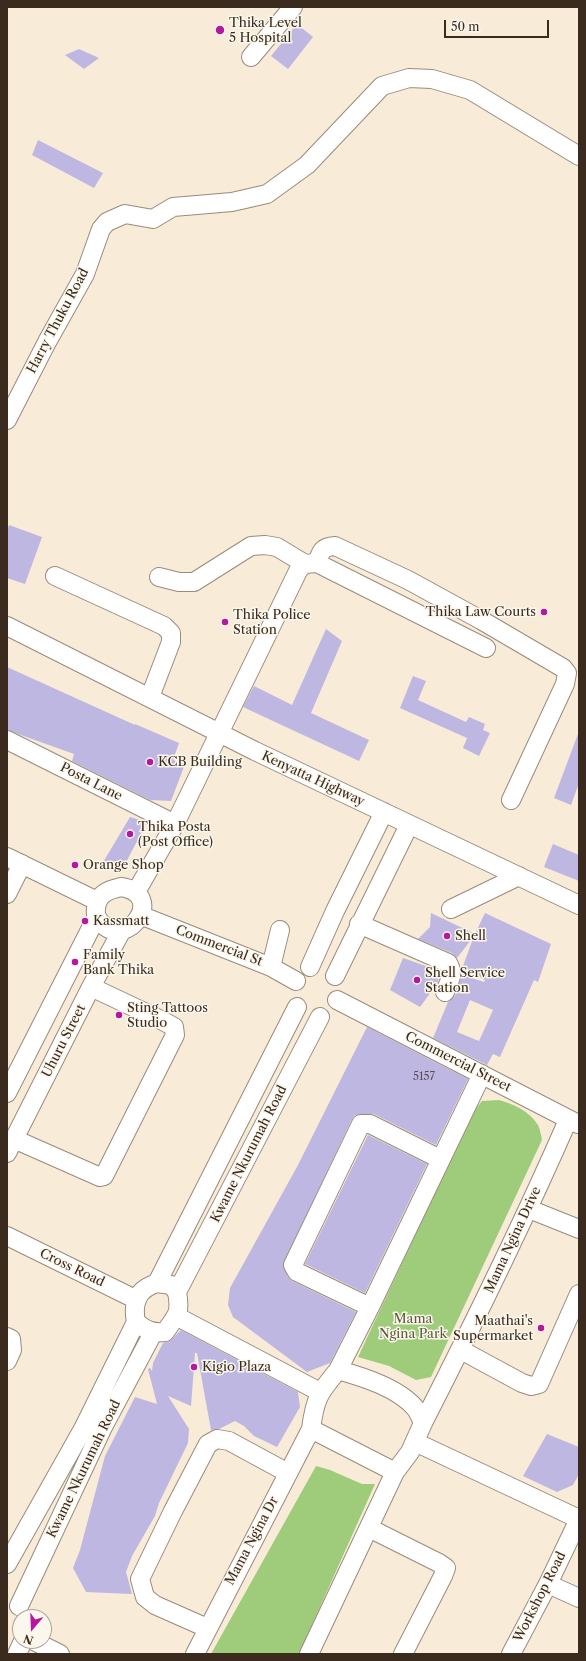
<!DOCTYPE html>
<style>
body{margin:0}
#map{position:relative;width:586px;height:1661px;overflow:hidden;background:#f8ebd8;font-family:"Libre Caslon Text",serif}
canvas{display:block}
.frame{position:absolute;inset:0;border:8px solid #3b2a1e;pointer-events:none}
.north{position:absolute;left:12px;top:1609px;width:40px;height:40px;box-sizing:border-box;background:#fbf7ec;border:1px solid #aea59a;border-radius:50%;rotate:199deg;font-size:11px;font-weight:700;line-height:16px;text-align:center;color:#3b2a1e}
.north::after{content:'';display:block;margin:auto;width:14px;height:18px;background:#b5179e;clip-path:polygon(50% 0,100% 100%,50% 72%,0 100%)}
.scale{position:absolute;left:444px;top:20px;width:105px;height:18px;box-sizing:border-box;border:2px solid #3b2a1e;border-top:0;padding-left:5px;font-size:12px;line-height:14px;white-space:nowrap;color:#3b2a1e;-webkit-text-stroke:3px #fbf7ec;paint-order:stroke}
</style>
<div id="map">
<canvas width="586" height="1661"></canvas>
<div class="frame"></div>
<div class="north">N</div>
<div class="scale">50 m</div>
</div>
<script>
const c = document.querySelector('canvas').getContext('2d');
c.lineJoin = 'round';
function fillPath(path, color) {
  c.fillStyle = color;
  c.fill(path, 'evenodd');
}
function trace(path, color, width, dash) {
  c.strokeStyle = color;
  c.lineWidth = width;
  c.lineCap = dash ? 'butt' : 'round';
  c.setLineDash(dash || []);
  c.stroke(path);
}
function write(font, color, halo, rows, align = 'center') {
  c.font = font + ' "Libre Caslon Text",serif';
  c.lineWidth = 3;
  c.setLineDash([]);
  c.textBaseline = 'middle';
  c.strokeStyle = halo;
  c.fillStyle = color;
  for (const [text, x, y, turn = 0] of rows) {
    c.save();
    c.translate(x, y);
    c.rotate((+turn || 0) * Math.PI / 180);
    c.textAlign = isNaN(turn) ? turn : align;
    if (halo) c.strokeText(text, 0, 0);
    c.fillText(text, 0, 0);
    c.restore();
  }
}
fillPath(new Path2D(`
 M 499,1100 C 514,1104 529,1111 538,1125 C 540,1129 541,1135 542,1140 L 431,1377 L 416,1380 L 389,1366 L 358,1357 L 473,1112 L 482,1101 Z
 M 316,1466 L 330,1470 L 362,1484 L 375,1484 L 299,1654 L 211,1654 Z`), '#9fcc7a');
fillPath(new Path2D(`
 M 297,24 L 313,37 L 288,69 L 271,56 Z
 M 79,49 L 99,58 L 84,69 L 65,55 Z
 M 38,140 L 103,173 L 94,188 L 32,155 Z
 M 9,525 L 42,537 L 25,584 L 7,578 L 7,531 Z
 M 326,629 L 342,641 L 311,713 L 369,740 L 359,761 L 243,707 L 254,686 L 292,705 Z
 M 7,667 L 135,725 L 135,724 L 179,743 L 173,760 L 185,764 L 171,801 L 150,800 L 72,761 L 74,754 L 7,730 Z
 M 413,676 L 426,681 L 418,700 L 466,722 L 469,717 L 485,724 L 483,730 L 490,733 L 479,756 L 463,748 L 467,738 L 400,708 Z
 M 578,734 L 579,734 L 579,783 L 571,805 L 554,798 Z
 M 130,817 L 147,822 L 121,872 L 102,864 Z
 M 553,844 L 579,855 L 579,881 L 544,867 Z
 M 431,913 L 475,934 L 485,913 L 551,944 L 538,982 L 534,980 L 500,1057 L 493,1054 L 487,1065 L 433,1038 L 448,1002 L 455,996 L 462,975 L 484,982 L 485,980 L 463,966 L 474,936 L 457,958 L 452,953 L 418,939 L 430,927 ZM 470,1000 L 493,1010 L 479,1041 L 457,1032 Z
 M 403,958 L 440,971 L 440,975 L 437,984 L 420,1007 L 390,990 Z
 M 367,1027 L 468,1079 L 436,1145 L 374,1114 L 361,1114 L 355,1115 L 352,1119 L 283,1265 L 288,1277 L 292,1281 L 356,1312 L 330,1363 L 307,1372 L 233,1317 L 228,1305 L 230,1288 L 298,1165 Z
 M 368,1135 L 427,1164 L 365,1293 L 305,1264 Z
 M 181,1330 L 298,1392 L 300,1407 L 277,1447 L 254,1436 L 244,1426 L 235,1421 L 219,1429 L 211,1430 L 197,1353 L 195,1353 L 191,1406 L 168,1396 L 189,1429 L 188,1443 L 159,1503 L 155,1516 L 132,1556 L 126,1572 L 132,1594 L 86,1592 L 73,1568 L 80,1550 L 105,1456 L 135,1397 L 157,1404 L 148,1369 L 150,1368 L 152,1371 L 153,1363 L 163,1343 L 170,1341 Z
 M 547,1434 L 579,1447 L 579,1474 L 573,1485 L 557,1492 L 523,1476 Z`), '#beb7e2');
const minor = new Path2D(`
 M 251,57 L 293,7
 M 7,420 L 47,342 L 85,274 L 101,229 L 107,222 L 125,214 L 153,219 L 173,207 L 232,202 L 267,194 L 307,165 L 382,86 L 409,78 L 432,79 L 470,90 L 579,156
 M 317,563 C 321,552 321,547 335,546 L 408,580 L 481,620 L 563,668 L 567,673 L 565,684 L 511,800
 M 55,576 L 164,626 L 171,633 L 171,642 L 150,697
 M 159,577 L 179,582 L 194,582 L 251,546 L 265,545 L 277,547 L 305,564
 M 7,626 L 255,751 L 579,905
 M 7,740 L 175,824
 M 7,857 L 97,901
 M 121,887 C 167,894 128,951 101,923 C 97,919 95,915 96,909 C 97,894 108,890 121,887 Z
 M 136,892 L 175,824 L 299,569 L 305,564 L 317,563 L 486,648
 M 7,894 L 22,864
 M 451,909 L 519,876
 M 140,915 L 271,967 L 296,981
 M 359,924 L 448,963 C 455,975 449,981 445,992
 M 271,967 L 280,930
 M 310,967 L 335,911 L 384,812
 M 335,976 L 409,825
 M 337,1000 L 578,1124
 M 7,1093 L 96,918
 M 14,1139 L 100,1177 L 104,1176 L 175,1035 L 174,1027 L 163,1021 L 91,987
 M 7,1153 L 91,987 L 122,930
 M 529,1209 L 579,1229
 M 7,1236 L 137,1300
 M 157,1283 L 297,1007
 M 157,1283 L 171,1285 L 177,1292 C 181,1313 177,1315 165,1332 C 151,1333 146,1330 136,1322 C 132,1302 138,1289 157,1283 Z
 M 177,1292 L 320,1017
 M 370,1307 L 297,1272 L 293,1265 L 361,1124 L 370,1124 L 440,1159
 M 176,1316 L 320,1392
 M 7,1337 L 11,1339 L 12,1350 L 7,1361
 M 461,1350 L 522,1383 L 531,1386 L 539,1384 L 579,1294
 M 338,1370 L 370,1307 L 482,1074
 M 423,1423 C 474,1323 523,1223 568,1120
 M 415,1442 L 579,1519 L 548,1584 L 511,1654
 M 369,1528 L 439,1563 L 446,1568 L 443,1576 L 403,1654
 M 7,1564 L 83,1429 L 136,1322
 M 548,1584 L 579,1598
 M 19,1606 L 103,1427 L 153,1333
 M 207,1628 L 155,1605 L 145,1597 L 140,1579 L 173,1511 L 208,1444 L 217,1439 L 229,1441 L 288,1473
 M 34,1641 L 60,1654
 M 17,1654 L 23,1641
 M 195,1654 L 311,1429
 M 309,1654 L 395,1472 L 410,1452 L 423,1423 C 421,1419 419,1413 416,1409 C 399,1388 363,1377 338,1370 C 319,1393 315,1398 311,1429 L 395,1472`);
trace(minor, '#9a8a7b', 20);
trace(minor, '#fff', 18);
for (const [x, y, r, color] of [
 [220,30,5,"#b5179e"],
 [544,612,4,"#b5179e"],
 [225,622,4,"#b5179e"],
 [150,762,4,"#b5179e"],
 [130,834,4,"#b5179e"],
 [75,865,4,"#b5179e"],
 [85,921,4,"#b5179e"],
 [447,936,4,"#b5179e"],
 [75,962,4,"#b5179e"],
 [417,980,4,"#b5179e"],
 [119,1015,4,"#b5179e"],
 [541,1328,4,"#b5179e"],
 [194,1367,4,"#b5179e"]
]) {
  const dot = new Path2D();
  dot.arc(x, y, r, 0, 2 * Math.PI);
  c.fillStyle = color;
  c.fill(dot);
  trace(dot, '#fbf7ec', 1.5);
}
write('11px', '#5c4d4f', null, [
 ["5157",424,1077]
]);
write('13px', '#3b2a1e', '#fbf7ec', [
 ["Thika Level",229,23],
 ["5 Hospital",229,38],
 ["Thika Law Courts",536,612,"right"],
 ["Thika Police",233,615],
 ["Station",233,630],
 ["KCB Building",158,762],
 ["Thika Posta",138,827],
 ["(Post Office)",138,842],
 ["Orange Shop",83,865],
 ["Kassmatt",93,921],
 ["Shell",455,936],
 ["Family",83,955],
 ["Bank Thika",83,970],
 ["Shell Service",425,973],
 ["Station",425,988],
 ["Sting Tattoos",127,1008],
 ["Studio",127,1023],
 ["Maathai's",533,1321,"right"],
 ["Supermarket",533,1336,"right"],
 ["Kigio Plaza",202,1367]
], 'left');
write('13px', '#3b2a1e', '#fbf7ec', [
 ["Harry Thuku Road",58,321,-62],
 ["Kenyatta Highway",313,779,25],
 ["Posta Lane",91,782,27],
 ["Commercial St",219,946,21],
 ["Uhuru Street",64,1041,-63],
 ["Commercial Street",458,1062,27],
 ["Kwame Nkurumah Road",249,1154,-63],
 ["Mama Ngina Drive",513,1240,-65],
 ["Cross Road",72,1268,26],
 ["Kwame Nkurumah Road",84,1469,-64],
 ["Mama Ngina Dr",252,1541,-62],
 ["Workshop Road",540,1597,-63]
]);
write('13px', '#595b3a', '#fbf7ec', [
 ["Mama",413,1319],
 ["Ngina Park",413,1334]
]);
</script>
